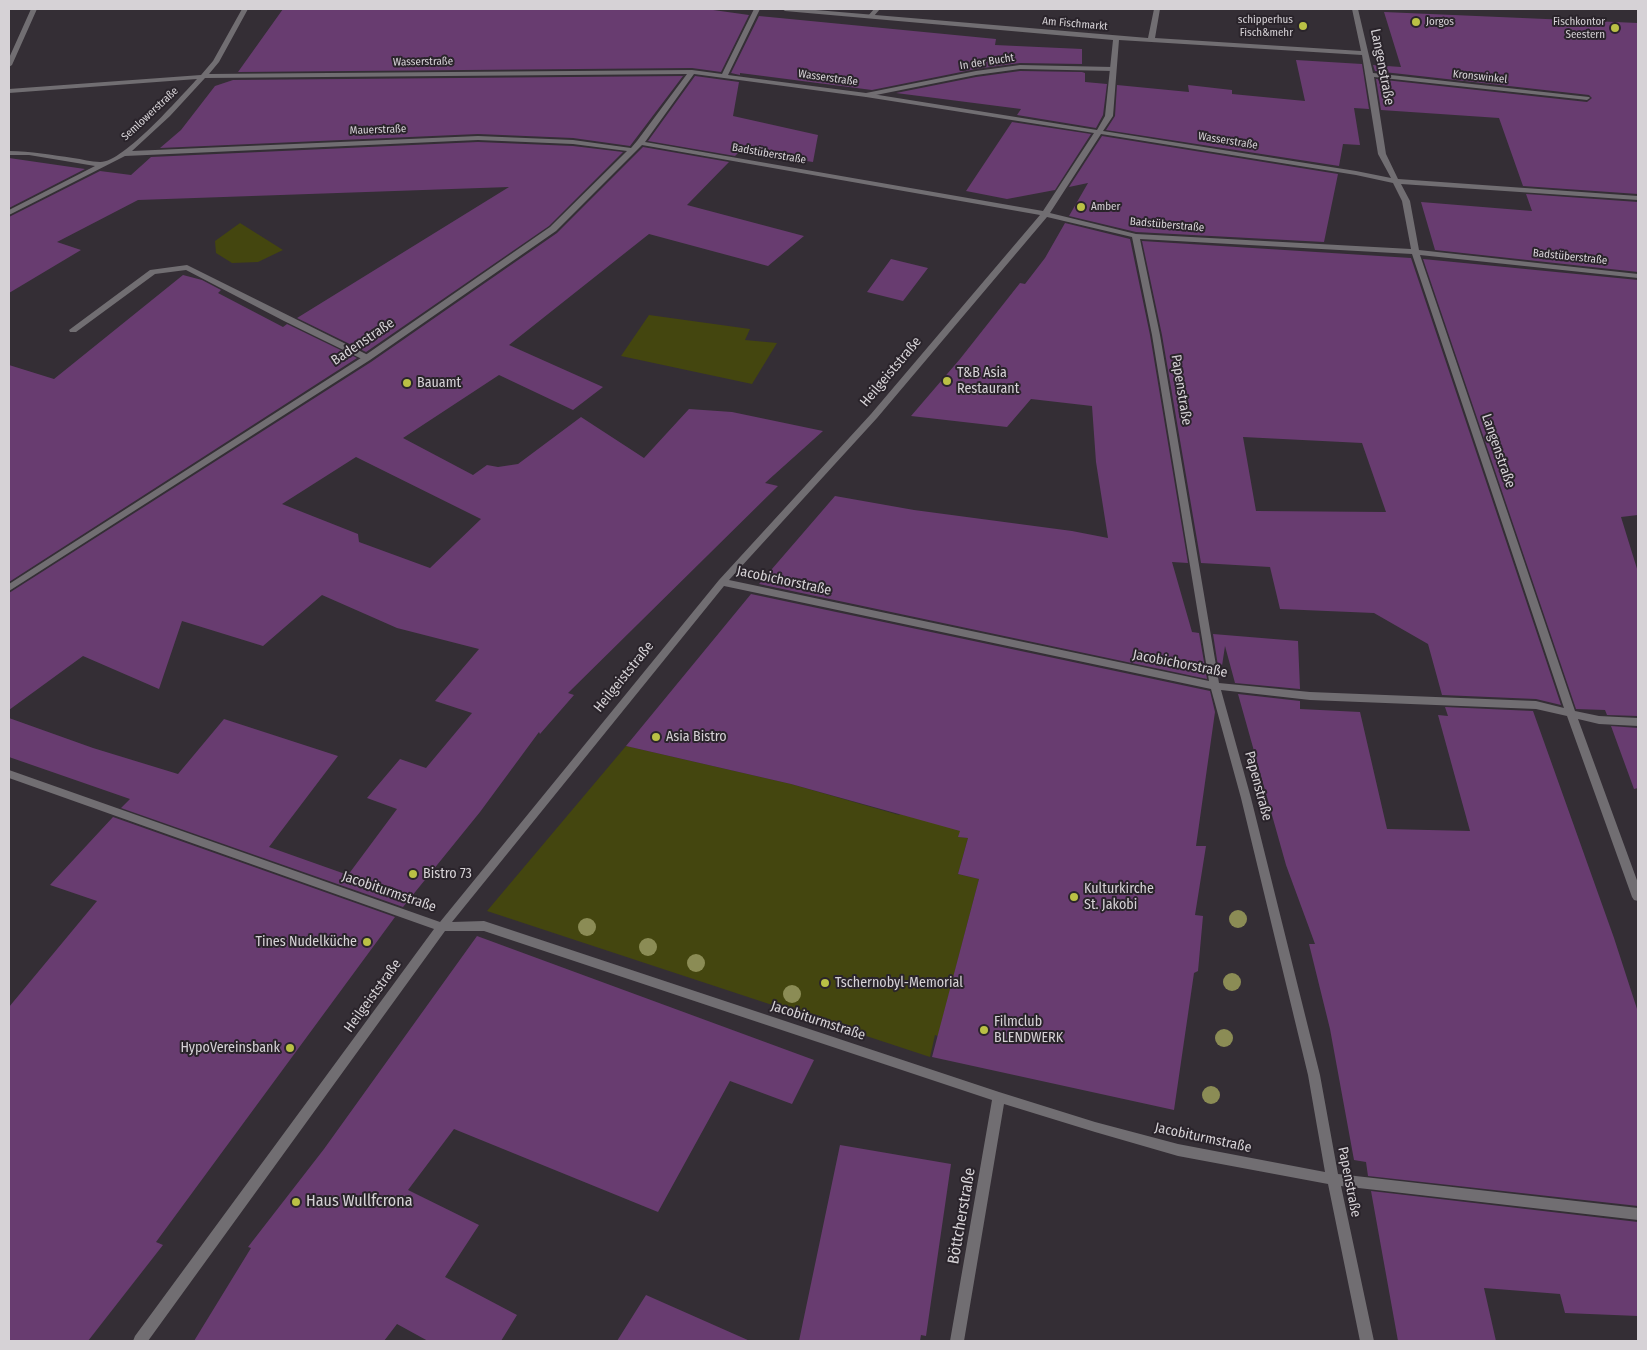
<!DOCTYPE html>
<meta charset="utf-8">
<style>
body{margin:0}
#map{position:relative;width:1647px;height:1350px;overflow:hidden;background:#342e35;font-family:"Fira Sans Condensed",sans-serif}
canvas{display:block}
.frame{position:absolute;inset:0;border:10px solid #d6d2d6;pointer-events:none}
</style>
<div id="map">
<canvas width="1647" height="1350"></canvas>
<div class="frame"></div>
</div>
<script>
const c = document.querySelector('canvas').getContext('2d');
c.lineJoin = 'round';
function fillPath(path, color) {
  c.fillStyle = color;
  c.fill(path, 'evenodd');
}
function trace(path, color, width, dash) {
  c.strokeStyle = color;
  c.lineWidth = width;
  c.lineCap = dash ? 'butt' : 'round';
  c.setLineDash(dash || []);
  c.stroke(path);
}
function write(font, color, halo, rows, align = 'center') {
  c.font = font + ' "Fira Sans Condensed",sans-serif';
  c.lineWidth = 4;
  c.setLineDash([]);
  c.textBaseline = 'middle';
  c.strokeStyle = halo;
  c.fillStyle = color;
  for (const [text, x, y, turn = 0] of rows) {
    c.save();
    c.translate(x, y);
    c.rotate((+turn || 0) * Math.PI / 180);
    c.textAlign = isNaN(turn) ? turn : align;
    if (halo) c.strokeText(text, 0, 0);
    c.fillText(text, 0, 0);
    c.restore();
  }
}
fillPath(new Path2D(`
 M 240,223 L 283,250 L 258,262 L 232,263 L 216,253 L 215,241 Z
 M 649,315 L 750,329 L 745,340 L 777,343 L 752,384 L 621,356 Z
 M 626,746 L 791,784 L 899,815 L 900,814 L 970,831 L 959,837 L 968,838 L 958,874 L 979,879 L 938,1036 L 935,1035 L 930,1057 L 487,911 Z`), '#44460f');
fillPath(new Path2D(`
 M 283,9 L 706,9 L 749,15 L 721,72 L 692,68 L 238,72 Z
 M 1384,12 L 1638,23 L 1638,194 L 1523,186 L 1499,118 L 1381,110 L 1376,79 L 1587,102 L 1592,98 L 1589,95 L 1375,71 L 1373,65 L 1401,67 Z
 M 759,16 L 996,39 L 995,45 L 1082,49 L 1082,64 L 1020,63 L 976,69 L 872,90 L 740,73 L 740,75 L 731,73 Z
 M 1296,60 L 1362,64 L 1369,109 L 1354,108 L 1360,145 L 1343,144 L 1339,166 L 1106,130 L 1115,116 L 1117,85 L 1189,92 L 1188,85 L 1232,90 L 1232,94 L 1305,101 Z
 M 1020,71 L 1082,72 L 1085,73 L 1085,82 L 1107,84 L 1103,115 L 1096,128 L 1017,115 L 1021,109 L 896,93 L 976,77 Z
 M 683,76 L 630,146 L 573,138 L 478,134 L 160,148 L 181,130 L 215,86 L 233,80 Z
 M 695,76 L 739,82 L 733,116 L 818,135 L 813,162 L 740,151 L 735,156 L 648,141 Z
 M 1012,122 L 1091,134 L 1055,190 L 1007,199 L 966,191 Z
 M 1102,136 L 1338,174 L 1324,242 L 1136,232 L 1069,216 L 1088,183 L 1069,187 Z
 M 478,142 L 573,146 L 623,152 L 549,226 L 366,352 L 297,318 L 509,187 L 138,200 L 57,242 L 81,250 L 9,293 L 9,217 L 100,171 L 131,175 L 151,157 Z
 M 643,147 L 729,162 L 687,205 L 804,236 L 768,266 L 649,234 L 509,345 L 603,387 L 573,410 L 499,375 L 403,438 L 473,475 L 487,465 L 498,467 L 518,464 L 581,417 L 644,458 L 689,409 L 732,412 L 823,431 L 765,483 L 778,486 L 568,693 L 574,695 L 540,734 L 539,732 L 480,812 L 403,907 L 121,808 L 130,799 L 9,757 L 9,718 L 93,748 L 178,774 L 224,719 L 338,756 L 269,847 L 348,875 L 397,809 L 367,798 L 400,759 L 426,768 L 472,713 L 435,701 L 479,649 L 397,628 L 322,595 L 263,646 L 182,621 L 159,689 L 83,656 L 9,710 L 9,593 L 371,362 L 557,233 ZM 356,457 L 481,519 L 430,568 L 359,542 L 358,534 L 282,504 Z
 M 9,158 L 85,169 L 9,208 Z
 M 1526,194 L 1638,202 L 1638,272 L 1435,250 L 1421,202 L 1532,211 Z
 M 1065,223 L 1130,239 L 1150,335 L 1188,563 L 1172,562 L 1192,632 L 1199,633 L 1207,679 L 759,584 L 835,496 L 914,510 L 1072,531 L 1108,538 L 1096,462 L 1092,406 L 1031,399 L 1007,427 L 911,416 L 960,359 L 1020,283 L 1025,284 L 1045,258 Z
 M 1142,241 L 1411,258 L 1561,705 L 1536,699 L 1442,695 L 1428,644 L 1374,613 L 1280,609 L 1270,567 L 1201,563 L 1162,335 ZM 1243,437 L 1362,443 L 1386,512 L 1256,511 Z
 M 891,259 L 928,268 L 903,301 L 867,292 Z
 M 1423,259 L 1638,280 L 1638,515 L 1621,517 L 1638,572 L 1638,716 L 1607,715 L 1605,710 L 1576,709 Z
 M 183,275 L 202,280 L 221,290 L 218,293 L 283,327 L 287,324 L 357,358 L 9,582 L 9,365 L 54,379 Z
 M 751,594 L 1210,691 L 1215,712 L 1196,846 L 1206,846 L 1195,915 L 1203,916 L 1198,971 L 1194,973 L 1174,1110 L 932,1057 L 979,879 L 958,874 L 968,838 L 958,837 L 960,831 L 791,784 L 626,746 Z
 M 1213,634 L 1298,641 L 1300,689 L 1235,683 L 1225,646 L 1220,679 Z
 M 1238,694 L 1300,701 L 1300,709 L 1360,712 L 1387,829 L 1470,831 L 1438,715 L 1448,716 L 1445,707 L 1533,711 L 1614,938 L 1638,1012 L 1638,1206 L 1368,1176 L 1366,1162 L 1354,1160 L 1330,1029 L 1309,944 L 1315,944 L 1286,865 Z
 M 1611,726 L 1638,728 L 1638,788 L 1634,789 Z
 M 113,817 L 395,917 L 156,1242 L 163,1245 L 88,1341 L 9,1341 L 9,1007 L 97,901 L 50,885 Z
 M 477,936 L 814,1060 L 792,1104 L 730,1081 L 658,1212 L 454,1129 L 408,1190 L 479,1225 L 445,1277 L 517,1315 L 501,1341 L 428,1341 L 397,1324 L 384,1341 L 194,1341 L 251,1248 L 248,1247 L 324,1149 Z
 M 840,1145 L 951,1164 L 926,1336 L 921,1335 L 920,1341 L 799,1341 Z
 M 1371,1191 L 1638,1222 L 1638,1316 L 1565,1313 L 1560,1294 L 1484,1288 L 1496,1341 L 1398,1341 Z
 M 646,1295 L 750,1341 L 617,1341 Z`), '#683c70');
fillPath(new Path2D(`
 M 31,9 L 37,9 L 12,65 L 9,67 L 9,58 Z
 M 874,9 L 880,9 L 873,17 L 869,17 L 868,16 Z
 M 1020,65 L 1113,67 L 1116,69 L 1113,71 L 1020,69 L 976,75 L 866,97 L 863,95 L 866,93 L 976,71 Z
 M 187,265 L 370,356 L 371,358 L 367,360 L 364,360 L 284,321 L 186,270 L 155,274 L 76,332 L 70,332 L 69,330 L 150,270 Z`), '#716e72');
fillPath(new Path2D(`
 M 242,9 L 248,9 L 219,62 L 209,74 L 692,70 L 722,74 L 754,9 L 760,9 L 728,75 L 866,93 L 1097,130 L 1105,116 L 1113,40 L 785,11 L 782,9 L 804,9 L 1148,38 L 1154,9 L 1160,9 L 1155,38 L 1361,51 L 1352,9 L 1358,9 L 1373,73 L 1589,97 L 1590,98 L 1587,100 L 1374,77 L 1386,154 L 1398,179 L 1638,196 L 1638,200 L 1401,184 L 1410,201 L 1419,250 L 1638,274 L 1638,278 L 1420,255 L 1575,711 L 1599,716 L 1638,718 L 1638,726 L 1599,724 L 1578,719 L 1638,883 L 1638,901 L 1634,900 L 1632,897 L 1567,716 L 1536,709 L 1310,700 L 1221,690 L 1251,798 L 1320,1075 L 1338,1174 L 1638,1208 L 1638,1220 L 1341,1186 L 1374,1341 L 1360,1341 L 1328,1184 L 1178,1156 L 1095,1132 L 1004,1104 L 964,1341 L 950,1341 L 992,1100 L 484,931 L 445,931 L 148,1341 L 133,1341 L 135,1336 L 434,929 L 9,778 L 9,770 L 440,922 L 719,580 L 871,414 L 1040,215 L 642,145 L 556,231 L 370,360 L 9,591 L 9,584 L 364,356 L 550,227 L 627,151 L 573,144 L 478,140 L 125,156 L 9,215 L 9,210 L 95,166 L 29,155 L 9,155 L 9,151 C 31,151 52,155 73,158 C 82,159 91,162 100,162 C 123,163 180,97 197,79 L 9,93 L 9,89 L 201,75 L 213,61 ZM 1119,40 L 1362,55 L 1378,154 L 1391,178 L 1356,171 L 1103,131 L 1113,116 ZM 687,74 L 637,141 L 631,148 L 573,140 L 478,136 L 132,151 L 170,116 L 205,78 ZM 694,74 L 866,97 L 1094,133 L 1043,211 L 645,142 ZM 1101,134 L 1356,175 L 1393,183 L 1402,201 L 1411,249 L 1136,234 L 1050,213 ZM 1047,217 L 1132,237 L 1152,335 L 1209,681 L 729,580 L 877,418 ZM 1140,239 L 1412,254 L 1564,708 L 1536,701 L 1310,692 L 1219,683 L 1160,335 ZM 724,586 L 1211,689 L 1241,798 L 1308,1075 L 1325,1172 L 1178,1144 L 1095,1122 L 999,1092 L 484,921 L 452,922 Z`), '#716e72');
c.fillStyle = '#8b8c55';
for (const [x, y] of [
 [1238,919],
 [587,927],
 [648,947],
 [696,963],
 [1232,982],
 [792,994],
 [1224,1038],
 [1211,1095]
]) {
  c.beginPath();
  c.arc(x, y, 9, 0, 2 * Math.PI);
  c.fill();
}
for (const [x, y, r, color] of [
 [1416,22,5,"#bac045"],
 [1303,26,5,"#bac045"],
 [1615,28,5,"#bac045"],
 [1081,207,5,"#bac045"],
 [947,381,5,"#bac045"],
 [407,383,5,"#bac045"],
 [656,737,5,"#bac045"],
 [413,874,5,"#bac045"],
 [1074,897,5,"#bac045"],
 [367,942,5,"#bac045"],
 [825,983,5,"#bac045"],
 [984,1030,5,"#bac045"],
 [290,1048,5,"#bac045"],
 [296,1202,5,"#bac045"]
]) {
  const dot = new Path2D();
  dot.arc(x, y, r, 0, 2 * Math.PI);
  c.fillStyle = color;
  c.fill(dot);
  trace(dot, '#2a242b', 2);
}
write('11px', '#d6d2d6', '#2a242b', [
 ["schipperhus",1293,20],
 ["Fisch&mehr",1293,33],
 ["Jorgos",1426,22,"left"],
 ["Fischkontor",1605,22],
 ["Seestern",1605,35],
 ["Amber",1091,207,"left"]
], 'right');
write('11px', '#d6d2d6', '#2a242b', [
 ["Am Fischmarkt",1075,24,5],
 ["Wasserstraße",423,62,-1],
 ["In der Bucht",987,62,-9],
 ["Kronswinkel",1480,77,6],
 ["Wasserstraße",828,78,8],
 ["Semlowerstraße",150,114,-43],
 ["Mauerstraße",378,130,-2],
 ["Wasserstraße",1228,141,9],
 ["Badstüberstraße",769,154,10],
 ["Badstüberstraße",1167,225,5],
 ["Badstüberstraße",1570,257,6]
]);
write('14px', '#d6d2d6', '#2a242b', [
 ["Langenstraße",1382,67,79],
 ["Badenstraße",363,342,-34],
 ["Heilgeiststraße",891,372,-50],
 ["Papenstraße",1181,390,81],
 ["Langenstraße",1498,451,71],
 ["Jacobichorstraße",784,581,12],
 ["Jacobichorstraße",1180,664,11],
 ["Heilgeiststraße",624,677,-51],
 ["Papenstraße",1258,786,75],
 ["Jacobiturmstraße",389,892,19],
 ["Heilgeiststraße",373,996,-54],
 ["Jacobiturmstraße",818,1021,18],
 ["Jacobiturmstraße",1203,1138,12],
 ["Papenstraße",1349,1182,79]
]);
write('14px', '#d6d2d6', '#2a242b', [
 ["T&B Asia",957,373],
 ["Restaurant",957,389],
 ["Bauamt",417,383],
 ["Asia Bistro",666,737],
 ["Bistro 73",423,874],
 ["Kulturkirche",1084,889],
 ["St. Jakobi",1084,905],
 ["Tines Nudelküche",357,942,"right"],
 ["Tschernobyl-Memorial",835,983],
 ["Filmclub",994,1022],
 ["BLENDWERK",994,1038],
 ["HypoVereinsbank",280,1048,"right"]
], 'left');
write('16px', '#d6d2d6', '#2a242b', [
 ["Haus Wullfcrona",306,1202]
], 'left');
write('16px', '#d6d2d6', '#2a242b', [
 ["Böttcherstraße",962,1216,-80]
]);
</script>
